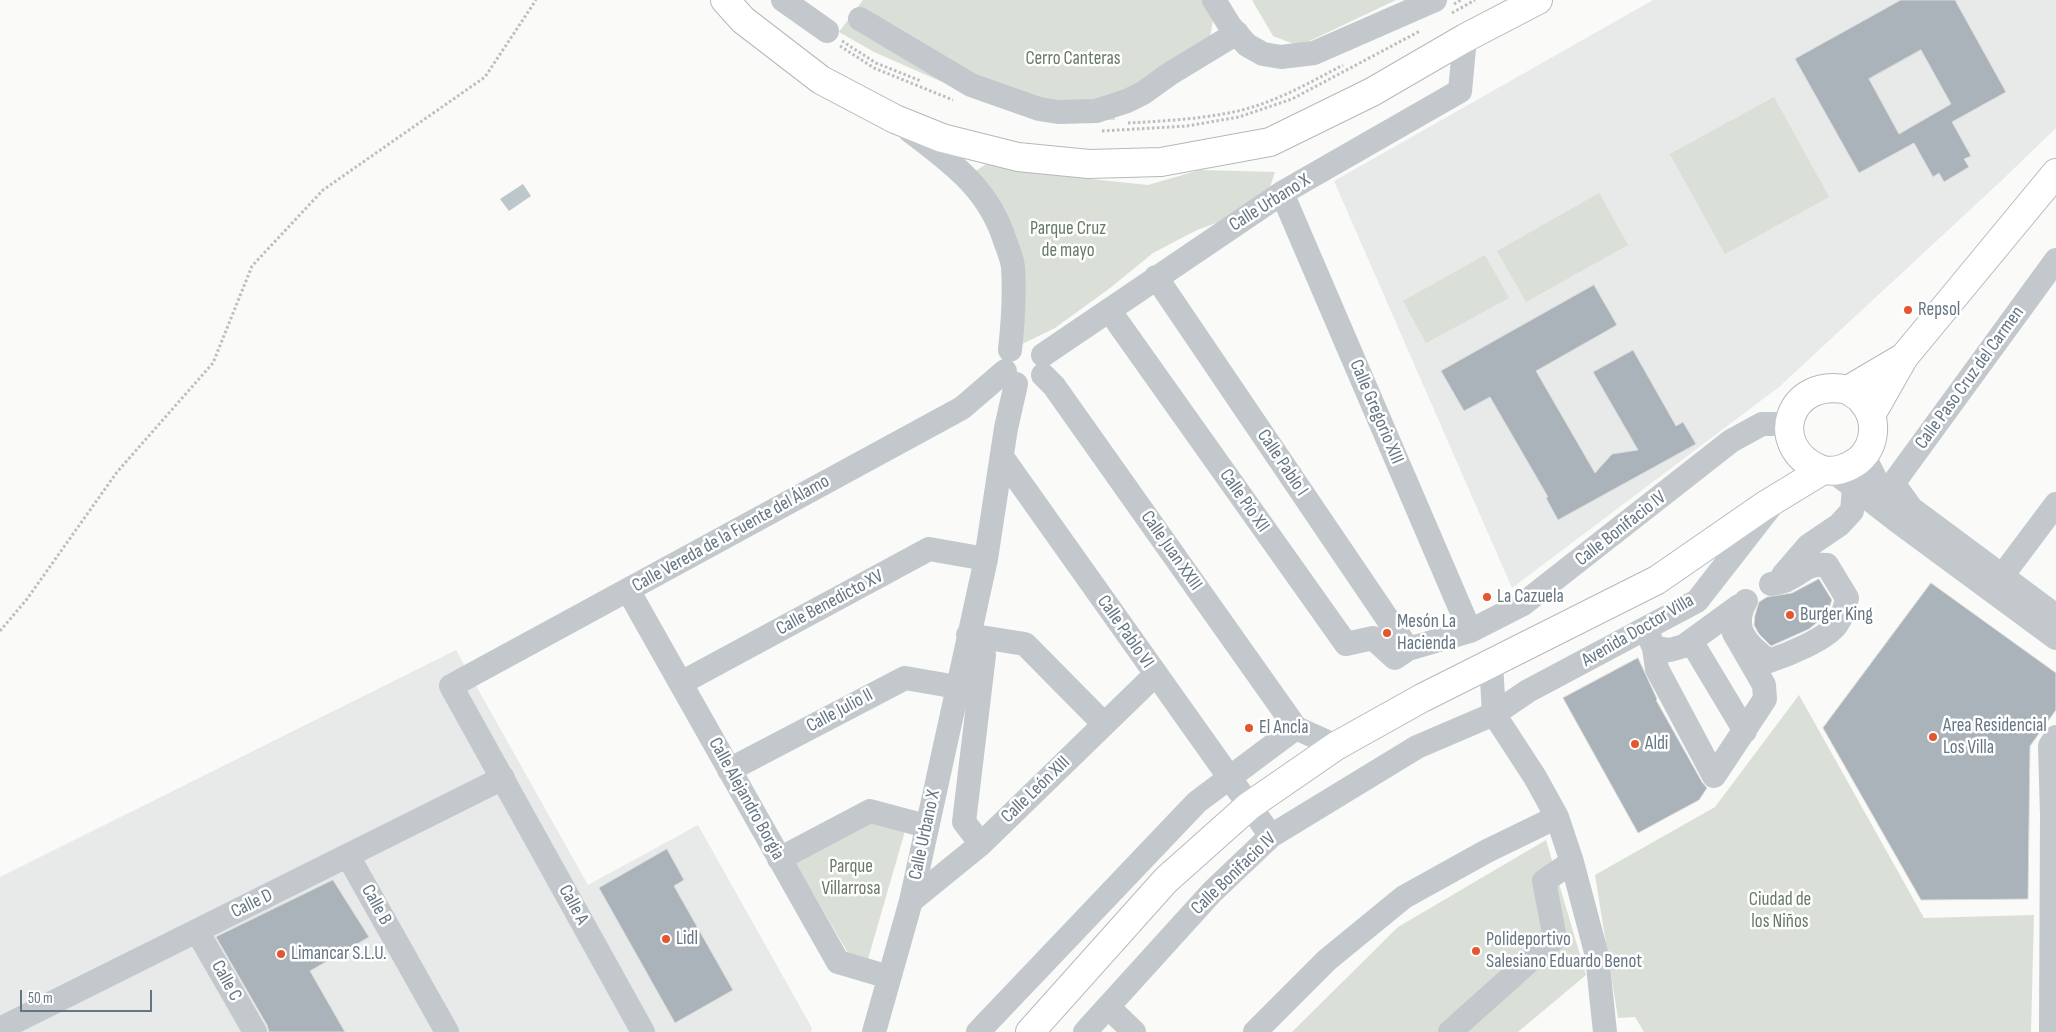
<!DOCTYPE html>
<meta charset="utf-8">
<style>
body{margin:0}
#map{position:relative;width:2056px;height:1032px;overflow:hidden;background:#fafaf8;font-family:"Sofia Sans Condensed",sans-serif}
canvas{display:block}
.scale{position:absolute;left:20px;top:990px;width:132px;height:22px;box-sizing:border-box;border:2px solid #657683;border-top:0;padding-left:6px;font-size:15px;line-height:18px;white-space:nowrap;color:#657683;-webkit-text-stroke:4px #fff;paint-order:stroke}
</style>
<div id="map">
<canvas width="2056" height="1032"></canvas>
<div class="scale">50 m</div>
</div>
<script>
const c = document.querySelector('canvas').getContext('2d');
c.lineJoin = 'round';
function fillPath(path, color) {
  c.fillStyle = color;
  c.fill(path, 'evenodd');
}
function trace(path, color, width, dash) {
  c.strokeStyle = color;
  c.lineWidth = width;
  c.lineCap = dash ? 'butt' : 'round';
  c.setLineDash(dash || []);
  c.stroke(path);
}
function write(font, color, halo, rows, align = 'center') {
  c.font = font + ' "Sofia Sans Condensed",sans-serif';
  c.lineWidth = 5;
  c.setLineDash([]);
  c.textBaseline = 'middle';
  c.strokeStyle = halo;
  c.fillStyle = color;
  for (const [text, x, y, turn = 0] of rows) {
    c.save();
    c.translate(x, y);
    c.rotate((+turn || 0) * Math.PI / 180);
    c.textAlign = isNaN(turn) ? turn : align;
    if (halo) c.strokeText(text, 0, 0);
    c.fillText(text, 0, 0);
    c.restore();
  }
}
fillPath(new Path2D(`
 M 1653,0 L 2056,0 L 2056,128 L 1999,183 L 1779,387 L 1512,588 L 1334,181 Z
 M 456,650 L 588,885 L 698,825 L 812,1028 L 811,1032 L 0,1032 L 0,877 Z`), '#e8e9e9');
fillPath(new Path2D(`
 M 863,0 L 1206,0 L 1213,20 L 1210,38 L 1114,107 L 1115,120 L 1079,119 L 949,85 L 874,52 L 839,32 Z
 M 1252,0 L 1396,0 L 1299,46 L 1273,36 Z
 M 1774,97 L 1829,197 L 1725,254 L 1670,154 Z
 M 1004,153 L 1043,174 L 1148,185 L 1200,170 L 1275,172 L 1264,205 L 1197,230 L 1153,253 L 1110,288 L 1055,328 L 1010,350 L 1002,229 L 966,177 Z
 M 1599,193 L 1628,245 L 1526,302 L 1497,251 Z
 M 1485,255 L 1509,298 L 1426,343 L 1403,301 Z
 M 1799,695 L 1924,918 L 2034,915 L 2031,1032 L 1644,1032 L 1635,1017 L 1618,1018 L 1595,875 L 1715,807 Z
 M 878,820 L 905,831 L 868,959 L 848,953 L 795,863 Z
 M 1546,840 L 1586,975 L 1518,1032 L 1292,1032 L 1398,927 Z`), '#dadfd7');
fillPath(new Path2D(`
 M 523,184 L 531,196 L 509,211 L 500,199 Z`), '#bbc7cb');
const building = new Path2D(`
 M 1901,0 L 1955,0 L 2006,92 L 1952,122 L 1971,156 L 1964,159 L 1969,167 L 1944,182 L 1939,173 L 1933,177 L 1914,143 L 1859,173 L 1795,59 ZM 1921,50 L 1951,104 L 1899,134 L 1869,79 Z
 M 1594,285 L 1617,325 L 1536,371 L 1595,473 L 1612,454 L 1638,450 L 1593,372 L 1633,350 L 1676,426 L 1683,422 L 1696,444 L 1558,520 L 1546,498 L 1548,497 L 1490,397 L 1464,411 L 1441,371 Z
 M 1819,579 L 1832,600 L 1826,615 L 1809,629 L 1771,646 L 1759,634 L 1754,625 L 1755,615 L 1759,602 L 1767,597 L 1792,593 Z
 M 1931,583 L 2056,673 L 2056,710 L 2030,746 L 2028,899 L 1921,900 L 1823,728 Z
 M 1638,658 L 1657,699 L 1656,700 L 1702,782 L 1707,788 L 1699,800 L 1638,833 L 1563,698 Z
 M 667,849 L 684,880 L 674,886 L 733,990 L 675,1023 L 599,888 Z
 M 333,880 L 369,937 L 310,971 L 345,1032 L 269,1032 L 267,1025 L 216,937 Z`);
fillPath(building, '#aab3b9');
trace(building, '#dcdcda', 1);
const major = new Path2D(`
 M 1848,390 C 1853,394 1860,397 1863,402 C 1878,419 1876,445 1859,460 C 1849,468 1833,474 1820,469 C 1766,447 1788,376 1848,390 L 1904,357
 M 1871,415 L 1904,357 L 2056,173
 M 1030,1032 L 1166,880 L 1249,806 L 1336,746 L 1422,698 L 1657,580 L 1764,506 L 1823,470`);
const highway = new Path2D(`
 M 725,0 L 743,20 L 821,80 L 895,119 L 942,138 L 1018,157 L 1089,164 L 1161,162 L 1270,142 L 1372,92 L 1465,38 L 1538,0`);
trace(major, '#b5babe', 30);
trace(highway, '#b4b9bd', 30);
trace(new Path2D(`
 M 1454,4 L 1461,0
 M 1452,13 L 1475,0
 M 842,41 L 876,63 L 921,81
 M 840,46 L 874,68 L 953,100
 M 1128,123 C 1164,121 1202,119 1238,111 C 1276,102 1309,83 1343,65
 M 1102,131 L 1187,126 L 1239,117 L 1292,99 L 1420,31
 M 0,631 L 27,599 L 117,472 L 213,363 L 252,266 L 323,190 L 485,77 L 536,0`), '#bbbfc2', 3, [2.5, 2.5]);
trace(new Path2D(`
 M 783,0 L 827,31
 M 1214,0 L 1230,26 L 1247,45 L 1263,54 L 1281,57 L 1314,53 L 1435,0
 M 860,19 L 971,85 L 1039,109 L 1058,112 L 1096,111 L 1127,101 L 1143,93 L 1171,73 L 1237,33
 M 910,131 C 952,163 989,189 1005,241 C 1008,249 1012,258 1013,267 C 1015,295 1013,322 1010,350
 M 1282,193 L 1470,631
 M 1156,277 L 1408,649
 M 1109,310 L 1346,644 L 1373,638 L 1395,658 L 1408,649 L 1470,631 L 1523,604 L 1731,441 L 1762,424 L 1789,424
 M 1043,355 L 1282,193 L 1460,91 L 1465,38
 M 1043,375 L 1054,386 L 1296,728
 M 1864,456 L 1890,508
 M 1002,457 L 1271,836
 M 1833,471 L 1896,520 L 2056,638
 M 1893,483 L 1911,508 L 2056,616
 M 1884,496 L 2056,260
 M 1783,575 L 1808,546 L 1839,525 L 1852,511 L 1854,488
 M 2002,576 L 2056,504
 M 628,590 L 838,962 L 889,977
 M 1746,601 C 1730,628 1747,645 1769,661 C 1787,655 1827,639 1837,624 C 1843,616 1845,608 1847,598 L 1827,565 C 1806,563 1804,572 1787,580 C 1782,582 1776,583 1771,584
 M 1646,629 L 1654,648 L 1657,669 L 1714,776 L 1765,699 L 1764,685 L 1734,633 L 1729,614
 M 968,635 L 984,655 L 964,822 L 981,844
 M 968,635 L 1025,644 L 1104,724
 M 1691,641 L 1745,731
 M 1654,648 L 1670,650 L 1684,646 L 1739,606
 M 1491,663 L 1494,714 L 1535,777 L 1557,817 L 1572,862 L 1597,956 L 1605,1032
 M 681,683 L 929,549 L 986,559
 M 729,770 L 905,678 L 957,687
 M 348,856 L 447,1032
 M 779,859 L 870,811 L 926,826
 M 911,901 L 981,844 L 1156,674
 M 197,931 L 255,1032
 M 1108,1007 L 1134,1032
 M 0,1029 L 503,778
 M 643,1032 L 451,686 L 962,408 L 1005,371
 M 874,1032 L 911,901 L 986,559 L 1006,428 L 1016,384
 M 978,1032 L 1197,802 L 1296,728 L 1336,746
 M 1085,1032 L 1212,892 L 1271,836 L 1417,747 L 1494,714 L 1528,691 L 1697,601 L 1771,506
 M 1255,1032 L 1327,960 L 1404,897 L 1487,851 L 1557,817
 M 1450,1032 L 1555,938 L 1544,881 L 1572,862
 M 2051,1032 L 2052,815 L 2050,746 L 2056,737`), '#c3c8cc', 24);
trace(major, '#fff', 28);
trace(highway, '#fff', 28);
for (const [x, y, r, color] of [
 [1908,310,5,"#e4572e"],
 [1487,597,5,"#e4572e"],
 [1790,615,5,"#e4572e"],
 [1387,633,5,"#e4572e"],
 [1249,728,5,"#e4572e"],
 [1933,737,5,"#e4572e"],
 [1635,744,5,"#e4572e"],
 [666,939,5,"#e4572e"],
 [1476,951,5,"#e4572e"],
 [281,954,5,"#e4572e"]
]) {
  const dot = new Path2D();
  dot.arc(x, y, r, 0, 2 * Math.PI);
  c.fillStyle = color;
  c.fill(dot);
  trace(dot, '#fff', 2);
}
write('19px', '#687a64', '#fff', [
 ["Cerro Canteras",1073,59],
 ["Parque Cruz",1068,229],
 ["de mayo",1068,251],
 ["Parque",851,867],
 ["Villarrosa",851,889],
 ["Ciudad de",1780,900],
 ["los Niños",1780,922]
]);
write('19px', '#657683', '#fff', [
 ["Calle Urbano X",1270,203,-32],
 ["Calle Paso Cruz del Carmen",1970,378,-54],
 ["Calle Gregorio XIII",1376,412,67],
 ["Calle Pablo I",1282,463,56],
 ["Calle Pío XII",1244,501,55],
 ["Calle Bonifacio IV",1621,529,-38],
 ["Calle Vereda de la Fuente del Álamo",731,534,-29],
 ["Calle Juan XXIII",1171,551,55],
 ["Calle Benedicto XV",830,603,-28],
 ["Avenida Doctor Villa",1638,631,-30],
 ["Calle Pablo VI",1125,632,55],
 ["Calle Julio II",840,711,-28],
 ["Calle León XIII",1036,790,-44],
 ["Calle Alejandro Borgia",746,799,61],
 ["Calle Urbano X",925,835,-78],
 ["Calle Bonifacio IV",1234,874,-44],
 ["Calle D",252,904,-26],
 ["Calle B",376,905,61],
 ["Calle A",573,905,61],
 ["Calle C",226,981,61]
]);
write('19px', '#657683', '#fff', [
 ["Repsol",1918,310],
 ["La Cazuela",1497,597],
 ["Burger King",1800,615],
 ["Mesón La",1397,622],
 ["Hacienda",1397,644],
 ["Area Residencial",1943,726],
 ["Los Villa",1943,748],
 ["El Ancla",1259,728],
 ["Aldi",1645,744],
 ["Lidl",676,939],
 ["Polideportivo",1486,940],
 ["Salesiano Eduardo Benot",1486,962],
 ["Limancar S.L.U.",291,954]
], 'left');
</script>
